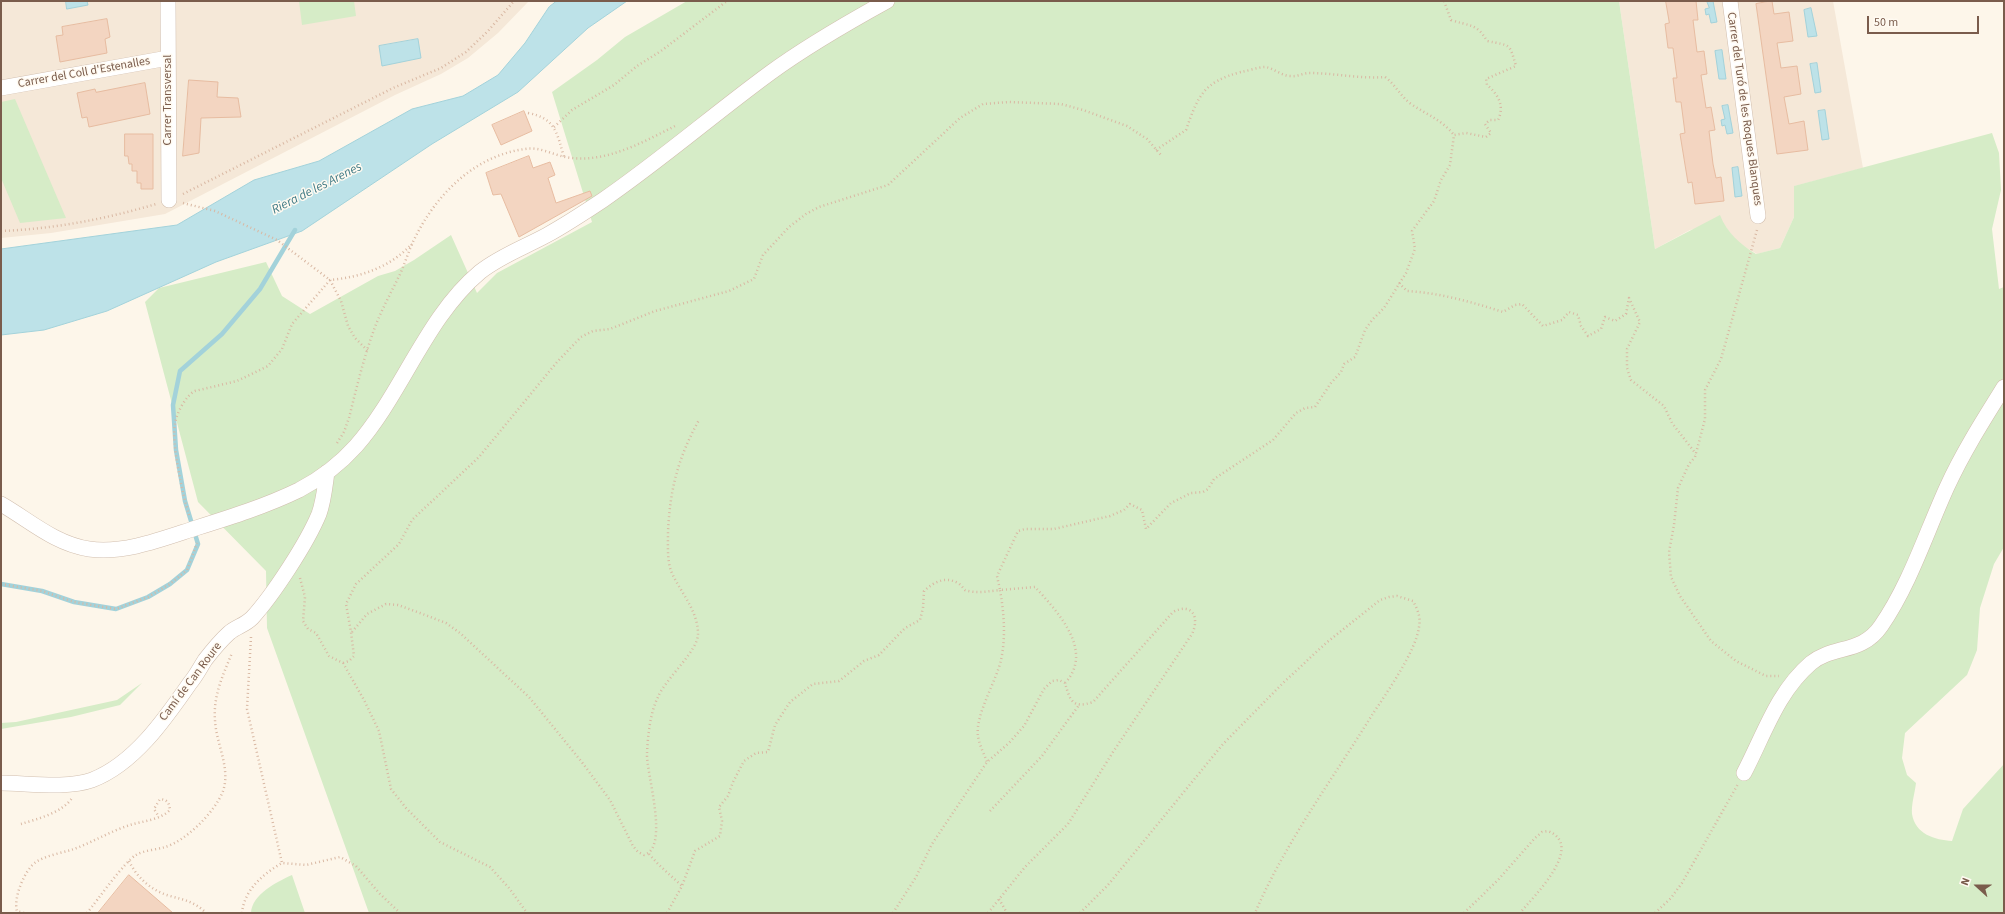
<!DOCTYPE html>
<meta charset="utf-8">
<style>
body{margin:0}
#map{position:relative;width:2005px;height:914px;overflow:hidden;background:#fdf6ea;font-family:"Source Sans 3",sans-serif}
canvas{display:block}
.frame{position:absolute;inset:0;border:2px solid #7a5c4c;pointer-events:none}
.north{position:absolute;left:1957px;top:866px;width:40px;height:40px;-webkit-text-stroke:3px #fffaf1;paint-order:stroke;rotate:291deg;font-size:11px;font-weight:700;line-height:16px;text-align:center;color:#7a5c4c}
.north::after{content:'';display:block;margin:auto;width:14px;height:18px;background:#7a5c4c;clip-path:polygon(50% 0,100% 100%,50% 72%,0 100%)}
.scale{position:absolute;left:1867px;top:16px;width:112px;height:18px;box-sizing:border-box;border:2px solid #7a5c4c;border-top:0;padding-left:5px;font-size:12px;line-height:14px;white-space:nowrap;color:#7a5c4c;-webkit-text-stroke:3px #fffaf1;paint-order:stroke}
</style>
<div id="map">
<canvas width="2005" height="914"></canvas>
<div class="frame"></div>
<div class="north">N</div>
<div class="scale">50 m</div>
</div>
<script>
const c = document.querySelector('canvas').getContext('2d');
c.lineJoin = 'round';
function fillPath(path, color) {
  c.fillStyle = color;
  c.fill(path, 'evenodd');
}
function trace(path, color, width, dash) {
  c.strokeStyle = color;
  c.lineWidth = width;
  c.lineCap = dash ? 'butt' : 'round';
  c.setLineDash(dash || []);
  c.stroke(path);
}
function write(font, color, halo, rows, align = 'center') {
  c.font = font + ' "Source Sans 3",sans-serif';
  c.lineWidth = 3;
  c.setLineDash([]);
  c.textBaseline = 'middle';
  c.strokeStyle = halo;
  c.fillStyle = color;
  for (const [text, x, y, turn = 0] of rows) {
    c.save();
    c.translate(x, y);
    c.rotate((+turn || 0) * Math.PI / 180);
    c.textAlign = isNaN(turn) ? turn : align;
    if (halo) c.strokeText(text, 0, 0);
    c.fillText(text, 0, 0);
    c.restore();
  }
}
fillPath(new Path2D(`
 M 1,1 L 529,1 L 498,33 L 468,58 L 441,74 L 395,95 L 165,214 L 51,233 L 1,238 Z
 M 1619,1 L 1833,1 L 1863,168 L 1795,186 L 1794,217 L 1780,248 L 1757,254 L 1738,243 L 1723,224 L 1690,230 L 1655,249 Z`), '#f5e8d8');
fillPath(new Path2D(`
 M 299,1 L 354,1 L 356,16 L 302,25 Z
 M 687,1 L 1619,1 L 1655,249 L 1720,215 C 1727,233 1740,244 1756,254 L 1780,248 L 1794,217 L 1794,186 L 1992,133 L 1999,153 L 2001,190 L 1992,229 L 1999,289 L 2004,287 L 2004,547 L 1994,564 L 1980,608 L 1977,650 L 1967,675 L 1905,733 L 1902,758 L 1907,775 L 1916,783 C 1915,792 1911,805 1912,814 C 1915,834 1935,840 1952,841 L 1963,809 L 2004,764 L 2004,913 L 369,913 L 267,628 L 266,571 L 198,502 L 145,302 L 159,288 L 266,262 L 282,296 L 310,314 L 378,276 L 395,271 L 414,260 L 451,235 L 477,293 L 497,273 L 592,222 L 552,92 L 597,60 L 625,37 Z
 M 15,99 L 66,218 L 20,223 L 1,178 L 1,102 Z
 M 142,683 L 120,705 L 71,717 L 1,729 L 1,723 L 16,722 L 117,700 Z
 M 292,875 L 305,913 L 251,913 C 252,894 277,882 292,875 Z`), '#d6ecc7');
const water = new Path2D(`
 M 66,1 L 87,1 L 88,5 L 67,9 Z
 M 557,1 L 627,1 L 588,28 L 518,92 L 432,144 L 302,231 L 216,262 L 107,311 L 44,330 L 1,335 L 1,249 L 177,225 L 254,180 L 319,161 L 412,109 L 463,96 L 498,75 L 525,43 L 549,7 Z
 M 1707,1 L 1713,1 L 1717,22 L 1711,23 L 1709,14 L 1706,15 L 1705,9 L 1709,8 Z
 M 1811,8 L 1817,36 L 1808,37 L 1804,10 Z
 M 418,39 L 421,58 L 382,66 L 379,46 Z
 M 1722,50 L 1726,79 L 1719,79 L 1715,51 Z
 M 1817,63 L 1821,92 L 1815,93 L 1810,64 Z
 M 1728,105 L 1733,133 L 1727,134 L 1725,125 L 1722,126 L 1721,120 L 1725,119 L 1722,106 Z
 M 1825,110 L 1829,139 L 1822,140 L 1818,111 Z
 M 1738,167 L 1742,196 L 1735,197 L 1732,168 Z`);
fillPath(water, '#bde2e8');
trace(water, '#a3d2da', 1);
trace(new Path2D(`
 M 1,584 L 42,591 L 74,602 L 116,609 L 148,597 L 170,584 L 187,570 L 198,544 L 185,501 L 176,450 L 173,405 L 180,371 L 222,334 L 260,289 L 295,230`), '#a3d2da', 4.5);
const building = new Path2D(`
 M 1666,1 L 1696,1 L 1698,20 L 1693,20 L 1697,52 L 1704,51 L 1707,74 L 1701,75 L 1706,108 L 1711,107 L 1715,130 L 1709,131 L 1713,164 L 1716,178 L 1721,177 L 1724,201 L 1695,204 L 1692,182 L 1688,183 L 1680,134 L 1685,133 L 1681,102 L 1676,102 L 1673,78 L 1677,78 L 1673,48 L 1668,48 L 1665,24 L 1669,23 Z
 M 1772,1 L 1774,14 L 1789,12 L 1793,41 L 1777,43 L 1781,68 L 1797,66 L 1801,94 L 1784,97 L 1789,124 L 1804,121 L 1808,150 L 1777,154 L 1756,4 Z
 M 107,19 L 110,37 L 105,39 L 107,53 L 60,62 L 56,36 L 63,35 L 62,27 Z
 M 189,80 L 218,82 L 217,97 L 238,98 L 241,117 L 201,118 L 199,153 L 183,156 Z
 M 145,83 L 150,114 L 89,127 L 87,117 L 82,118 L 77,93 L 95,89 L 96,92 Z
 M 524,111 L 532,131 L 501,145 L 492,125 Z
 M 125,134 L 153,134 L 153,189 L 141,189 L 141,183 L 137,183 L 137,171 L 132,171 L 132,164 L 129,164 L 128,156 L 125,156 Z
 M 529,156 L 533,168 L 550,162 L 555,175 L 548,178 L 556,203 L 590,191 L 592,196 L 519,237 L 501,194 L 493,195 L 486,173 Z
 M 129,875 L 173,913 L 98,913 Z`);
fillPath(building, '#f3d5c1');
trace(building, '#e7bca1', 1);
const minor = new Path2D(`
 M 168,1 L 169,200
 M 1730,1 L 1758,216
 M 1,88 L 168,58
 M 1,504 C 29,520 55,544 89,549 C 124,554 162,539 196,528 C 231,517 266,506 299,490 C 320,479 340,464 356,446 C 402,394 426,317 480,272 C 500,256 525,247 547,235 C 567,224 585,212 603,200 C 661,160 714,114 770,73 C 807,46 847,23 887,1
 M 1744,773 C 1764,735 1777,692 1811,663 C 1833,645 1862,654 1881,626 C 1910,584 1926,533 1947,487 C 1963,452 1984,419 2004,387
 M 1,783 C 27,783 67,789 92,780 C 134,764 165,719 190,683 C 196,676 200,668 205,660 C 212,651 220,641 229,633 C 236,627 245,625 252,618 C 273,595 307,543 319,514 C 324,500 325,486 327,472`);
trace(minor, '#d1beae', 16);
trace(new Path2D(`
 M 528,113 C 556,118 557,134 564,157
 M 554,127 L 572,110 L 614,85 L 637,66 L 661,51 L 727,1
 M 1156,150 L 1186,130 C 1198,96 1203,82 1241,72 C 1248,71 1258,67 1265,67 C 1274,68 1281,76 1291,76 C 1297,77 1303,73 1309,73 C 1334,73 1360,79 1385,77 C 1396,85 1400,96 1411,104 C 1427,115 1441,119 1454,135
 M 183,194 L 393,88 L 441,68 L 466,52 L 488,31 L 514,1
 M 183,203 L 215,211 L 277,240 L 330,280 L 341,301 L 348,326 L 355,338 L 368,351
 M 1757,230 L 1721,359 L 1705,390 L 1705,419 L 1695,457 L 1689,464 L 1678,488 L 1674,525 L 1669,552 L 1671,577 L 1680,596 L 1711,641 L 1736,661 L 1766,676 L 1779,676
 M 1,231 C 53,229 106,219 156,204
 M 1399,283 L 1407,291 C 1440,293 1472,302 1503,312 L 1515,305 L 1522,304 L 1543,326 L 1562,320 L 1569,312 L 1578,315 L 1581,326 L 1588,336 L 1601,329 L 1605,317 L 1615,321 L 1626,314 L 1629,298 L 1640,322 L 1627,349 L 1627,368 L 1631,380 L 1664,406 L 1672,423 L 1696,454
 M 337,443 L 344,432 L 349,418 C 357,386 365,352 377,322 C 384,305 393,289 401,272 C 405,263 408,253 412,244 C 433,198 472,156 525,149 C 541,146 556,157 572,158 C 609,162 645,141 677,125
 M 189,515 C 183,496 171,443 175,424 C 176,414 186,395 195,391 L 237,381 L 268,366 L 282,349 L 292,324 L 330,280 C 362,277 390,267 412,244
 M 300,578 L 305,597 L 303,621 L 308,629 L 316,633 L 329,656 L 343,663 L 364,700 L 379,731 L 391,789 L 406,808 L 440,842 L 490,867 L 509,888 L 527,913
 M 1,584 L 42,591 L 74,602 L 116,609 L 148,597 L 170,584 L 187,570 L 197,543
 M 352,632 L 367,614 L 386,604 L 398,605 L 420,613 L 446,623 L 460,633 L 529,697 L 581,761 L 610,800 L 633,846 L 638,852 L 644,855 C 670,848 646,773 647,753 C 648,735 650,713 658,697 C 666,678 698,651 698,634 C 698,610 680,592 671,571 C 667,559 668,545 668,532 C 670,489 678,458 699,420
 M 251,637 L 247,709 L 282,863
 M 343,663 L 349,661 L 354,656 L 351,632 L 346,604 L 356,584 L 399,544 L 412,520 L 479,457 L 557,362 L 581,337 L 593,331 L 610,329 L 655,311 L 729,291 L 754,279 L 763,255 L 789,227 L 806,214 L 819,207 L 888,185 L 960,118 L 983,104 L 1009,102 L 1061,104 L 1083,110 L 1127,126 L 1147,139 L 1161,155
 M 1065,683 C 1095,651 1057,611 1035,587 L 1000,590 L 997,576 L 1018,531 L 1025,529 L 1054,529 L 1110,516 L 1124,510 L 1130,504 L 1142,510 L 1146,529 L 1171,503 L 1191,493 L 1203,492 L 1208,489 L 1214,479 L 1273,440 L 1296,413 L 1305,408 L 1315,407 L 1331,383 L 1341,372 L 1344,364 L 1355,357 L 1365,330 L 1372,320 L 1384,308 L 1406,273 L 1415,249 L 1412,231 L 1434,201 L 1441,180 L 1450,165 L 1454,135 L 1466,133 L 1486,137 L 1491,133 L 1485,124 L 1490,120 L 1498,120 C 1505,106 1498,94 1487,85 L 1486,79 L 1516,66 C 1509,43 1512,46 1487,41 C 1477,23 1468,26 1451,20 L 1444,1
 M 990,811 L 1042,756 L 1079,705
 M 21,824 C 37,819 62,813 72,798
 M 649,854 L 658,864 L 682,886
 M 129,861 C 137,878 152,891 170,896 C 185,900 195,902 206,913
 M 999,899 L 1007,913
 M 24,913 L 17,911 C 13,898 25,869 36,862 C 47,855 62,853 74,849 C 93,842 111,831 130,825 C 143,821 160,820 170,810 C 169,803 168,800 160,799 L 154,809 L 159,817
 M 87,913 C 97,901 125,861 136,855 C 144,850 156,850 165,847 C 186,841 215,812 223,791 C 231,768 216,744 215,720 C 213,696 223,675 232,653
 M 242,913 C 244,890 263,874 282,863 L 306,865 L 340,857 L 356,866 L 380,894 L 400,913
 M 667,913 L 682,886 L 695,851 L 720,836 L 722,821 L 719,807 L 728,796 L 733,782 L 744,761 L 756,753 L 768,752 L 775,725 L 790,702 L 813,684 L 839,681 L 864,661 L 879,655 L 905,628 L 920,620 L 923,608 L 924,591 C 934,582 945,576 958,583 C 961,585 963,588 965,590 C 975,594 990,591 1000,590 C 1004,613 1006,637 1001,660 C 996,682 975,715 978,736 C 979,744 984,754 987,762
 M 893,913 L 916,877 L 932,844 L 987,762 L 1009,743 L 1024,726 L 1044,689 L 1052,681 L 1059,680 L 1065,683 C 1070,701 1073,709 1093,702 L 1173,612 C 1192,602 1200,617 1192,634 L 1113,752 L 1068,824 L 1025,867 L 988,913
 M 1080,913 L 1108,885 L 1223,744 L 1283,683 L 1326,643 L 1380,600 L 1389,597 L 1397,596 L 1413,601 C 1418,610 1421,618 1419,627 C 1416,651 1386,694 1372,715 C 1332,780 1285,843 1255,913
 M 1464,913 L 1498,880 L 1535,838 L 1542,832 L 1548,831 C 1586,846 1533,897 1520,913
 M 1655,913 L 1671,898 L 1682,883 L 1738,784`), '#d9b8a3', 2.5, [1, 3]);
trace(minor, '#fff', 15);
write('12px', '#7a5c4c', '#fffaf1', [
 ["Carrer del Coll d'Estenalles",84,73,-10],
 ["Carrer Transversal",168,100,-90],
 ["Carrer del Turó de les Roques Blanques",1744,109,82],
 ["Camí de Can Roure",191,682,-53]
]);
write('italic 13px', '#417b86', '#fffaf1', [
 ["Riera de les Arenes",317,189,-27]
]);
</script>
